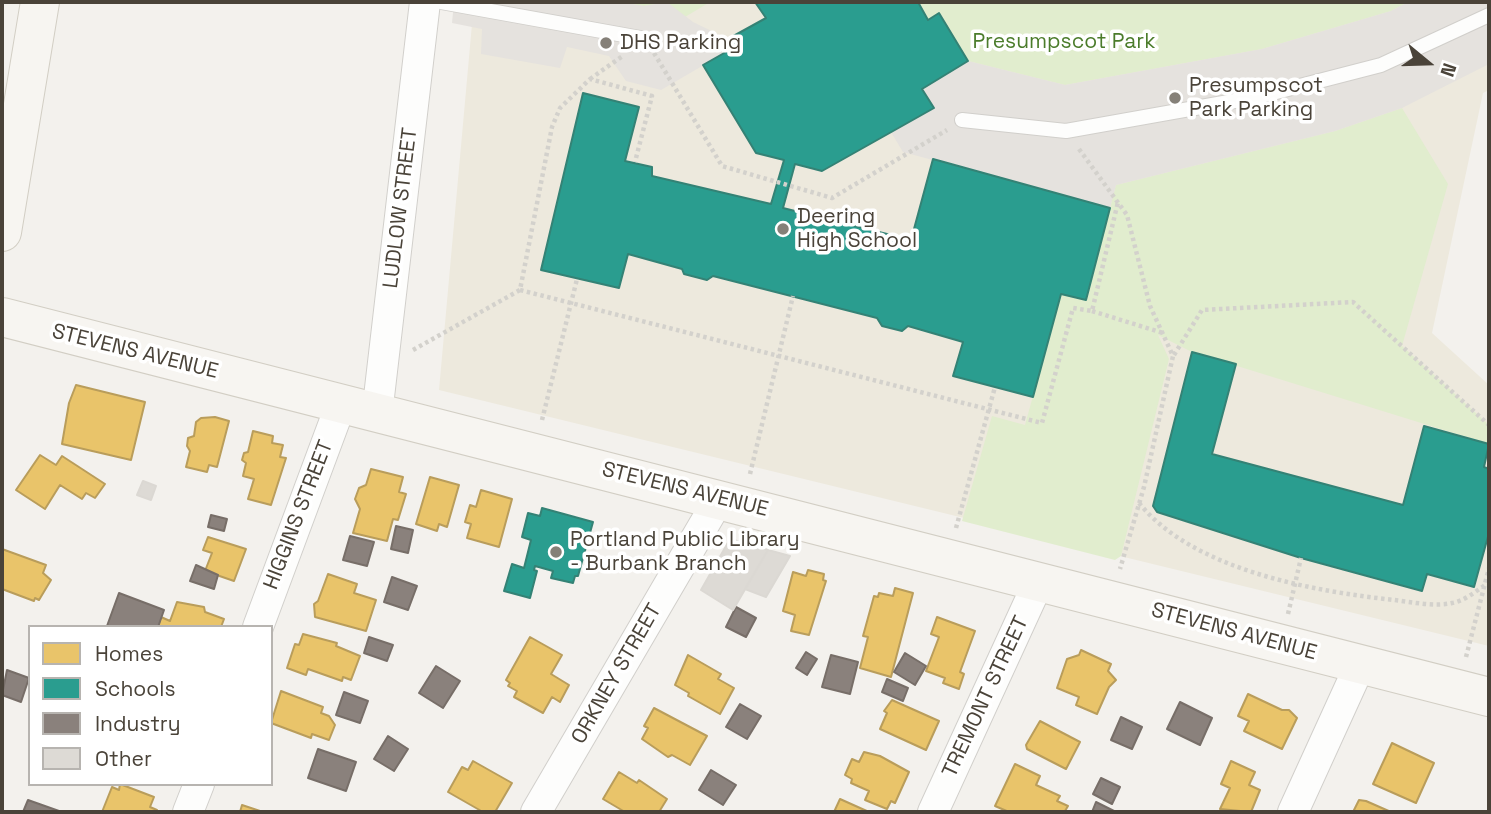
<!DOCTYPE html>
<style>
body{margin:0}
#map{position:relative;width:1491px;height:814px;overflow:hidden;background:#f3f1ed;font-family:"Space Grotesk",sans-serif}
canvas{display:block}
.frame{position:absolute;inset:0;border:4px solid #4a4339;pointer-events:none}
.legend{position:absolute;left:28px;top:625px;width:245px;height:161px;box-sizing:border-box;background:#fff;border:2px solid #b7b4b0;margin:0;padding:9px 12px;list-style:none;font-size:21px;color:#4a4339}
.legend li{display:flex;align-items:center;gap:14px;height:35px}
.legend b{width:35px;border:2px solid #b7b4b0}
.north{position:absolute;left:1393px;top:28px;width:70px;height:70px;-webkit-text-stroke:5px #fff;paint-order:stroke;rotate:109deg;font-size:19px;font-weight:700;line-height:28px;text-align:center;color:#4a4339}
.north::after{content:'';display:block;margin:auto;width:24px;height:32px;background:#4a4339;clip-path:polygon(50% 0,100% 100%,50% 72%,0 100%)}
</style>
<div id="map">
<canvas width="1491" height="814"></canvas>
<div class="frame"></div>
<ul class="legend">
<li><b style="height:19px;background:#e9c46a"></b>Homes</li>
<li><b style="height:19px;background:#2a9d8f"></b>Schools</li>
<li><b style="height:19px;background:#8a817c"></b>Industry</li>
<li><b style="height:19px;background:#dddad5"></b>Other</li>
</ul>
<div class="north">N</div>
</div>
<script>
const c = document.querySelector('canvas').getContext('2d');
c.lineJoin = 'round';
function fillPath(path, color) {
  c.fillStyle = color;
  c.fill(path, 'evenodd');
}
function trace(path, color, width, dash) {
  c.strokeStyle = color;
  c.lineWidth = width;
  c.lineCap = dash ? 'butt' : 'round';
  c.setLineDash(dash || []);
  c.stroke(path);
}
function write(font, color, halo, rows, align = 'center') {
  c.font = font + ' "Space Grotesk",sans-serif';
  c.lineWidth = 7;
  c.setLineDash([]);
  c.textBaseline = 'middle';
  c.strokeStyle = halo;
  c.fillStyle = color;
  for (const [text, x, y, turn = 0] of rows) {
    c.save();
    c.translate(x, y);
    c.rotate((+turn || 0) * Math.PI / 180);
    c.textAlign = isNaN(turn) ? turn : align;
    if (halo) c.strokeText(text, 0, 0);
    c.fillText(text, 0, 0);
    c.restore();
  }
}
fillPath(new Path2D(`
 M 474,2 L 1489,2 L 1489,90 L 1483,93 L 1432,333 L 1489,385 L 1489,646 L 439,390 Z`), '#ede9dd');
fillPath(new Path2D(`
 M 621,2 L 710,2 L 685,17 L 667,2 L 644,6 Z
 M 918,2 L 1408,2 L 1391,11 L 1262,49 L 1065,85 L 968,61 L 940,13 L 928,20 Z
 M 1402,108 L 1448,184 L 1402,346 L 1489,425 L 1489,444 L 1192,352 L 1158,335 L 1169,359 L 1121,556 L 1115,560 L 962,521 L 992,416 L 1025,425 L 1061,294 L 1086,299 L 1116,185 L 1335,131 Z`), '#e1edce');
fillPath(new Path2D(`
 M 454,2 L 621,2 L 644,6 L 667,2 L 693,22 L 728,39 L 733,48 L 661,90 L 626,81 L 609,56 L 567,47 L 560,68 L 481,54 L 482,29 L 452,23 Z
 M 1408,2 L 1489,2 L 1489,64 L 1402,108 L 1335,131 L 1116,185 L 1110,208 L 903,152 L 891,132 L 934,108 L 922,89 L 968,61 L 1065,85 L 1262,49 L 1391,11 Z`), '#e5e2de');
const homes = new Path2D(`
 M 76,385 L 145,402 L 131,460 L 62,444 L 69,403 Z
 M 215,417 L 229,421 L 217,467 L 209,465 L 207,472 L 186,467 L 190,451 L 187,446 L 188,438 L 194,436 L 196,422 L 201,418 Z
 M 253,431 L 273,436 L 272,443 L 283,445 L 280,457 L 286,458 L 271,505 L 248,499 L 254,479 L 243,476 L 246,463 L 242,460 L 244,453 L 248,452 Z
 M 40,455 L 56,465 L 62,456 L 105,484 L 95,498 L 86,493 L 82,499 L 60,485 L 45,509 L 16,490 Z
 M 371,469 L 403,477 L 399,492 L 406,494 L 398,520 L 393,519 L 387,541 L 353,533 L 360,509 L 355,499 L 359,488 L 366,485 Z
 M 430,477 L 459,485 L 447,527 L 439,524 L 437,531 L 416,524 Z
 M 481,490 L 512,499 L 499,547 L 467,538 L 471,524 L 465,522 L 470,505 L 476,507 Z
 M 208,537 L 246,549 L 234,581 L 205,571 L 212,553 L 203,550 Z
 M 2,549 L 46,565 L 43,573 L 51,580 L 39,600 L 35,598 L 34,601 L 2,589 Z
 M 808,570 L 824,574 L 823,580 L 826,581 L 809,635 L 791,631 L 795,615 L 783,611 L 793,572 L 806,576 Z
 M 328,574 L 357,584 L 354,593 L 376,600 L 366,631 L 315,617 L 314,604 L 318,601 Z
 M 895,588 L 913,593 L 891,677 L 860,668 L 868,637 L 863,636 L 874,596 L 878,597 L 879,593 L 893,596 Z
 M 177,602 L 204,607 L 205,612 L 224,619 L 221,627 L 158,627 L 161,617 L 170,621 Z
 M 937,617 L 975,631 L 960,672 L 964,674 L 959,689 L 943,683 L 945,678 L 926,671 L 939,637 L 931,634 Z
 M 303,634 L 337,643 L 336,646 L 360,656 L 351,680 L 343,677 L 342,681 L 308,669 L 306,675 L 287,668 L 295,644 L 299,645 Z
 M 530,637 L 562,655 L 551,674 L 569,685 L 560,702 L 552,697 L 543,713 L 514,697 L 517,691 L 508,686 L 510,683 L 506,680 Z
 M 1081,650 L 1111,664 L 1108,671 L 1116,680 L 1109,687 L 1097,714 L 1076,705 L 1079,697 L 1057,688 L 1067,659 L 1079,655 Z
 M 688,655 L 721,674 L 718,679 L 734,688 L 720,714 L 688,696 L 689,693 L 675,685 Z
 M 281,691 L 323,707 L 321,713 L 329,716 L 335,725 L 329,740 L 312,734 L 311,738 L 271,723 Z
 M 1248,694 L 1282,710 L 1289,710 L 1297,718 L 1282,749 L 1244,731 L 1249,721 L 1238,716 Z
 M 892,700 L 939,721 L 926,750 L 880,729 L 887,713 L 884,711 Z
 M 654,708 L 707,736 L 690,765 L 672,755 L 668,757 L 642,739 L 648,728 L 644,726 Z
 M 1040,721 L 1080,742 L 1066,769 L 1027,749 L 1026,745 Z
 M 1392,743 L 1434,763 L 1416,803 L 1373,784 Z
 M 864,752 L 880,756 L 909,772 L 895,803 L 891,801 L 887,809 L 865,800 L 869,791 L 851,783 L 852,779 L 845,775 L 852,759 L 859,762 Z
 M 473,761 L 512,783 L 495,812 L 483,812 L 448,792 L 462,767 L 468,770 Z
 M 1231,761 L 1255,772 L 1249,785 L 1260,790 L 1251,812 L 1220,809 L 1230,788 L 1221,784 Z
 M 1015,764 L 1040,776 L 1036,785 L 1060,796 L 1057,801 L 1068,806 L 1065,811 L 1069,812 L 1009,812 L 995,806 Z
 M 619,772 L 637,783 L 639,780 L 667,799 L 659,812 L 625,812 L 603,799 Z
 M 120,784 L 154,797 L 150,807 L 157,810 L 156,812 L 102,812 L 112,787 L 119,790 Z
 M 840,799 L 869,812 L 834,812 Z
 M 1359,800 L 1366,801 L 1391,812 L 1353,812 Z
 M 242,805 L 263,812 L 240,812 Z`);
fillPath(homes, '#e9c46a');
trace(homes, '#b99d5b', 2);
const schools = new Path2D(`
 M 755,2 L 918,2 L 928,20 L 939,13 L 968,61 L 922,89 L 934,108 L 822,171 L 795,164 L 783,208 L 911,240 L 933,159 L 1110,208 L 1086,300 L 1061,294 L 1033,397 L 953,376 L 963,342 L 908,326 L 902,331 L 882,326 L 877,318 L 713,276 L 707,280 L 684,274 L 682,269 L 628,254 L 619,288 L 541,270 L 583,93 L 639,107 L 625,161 L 652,167 L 652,176 L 771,204 L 784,160 L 756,153 L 703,65 L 733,48 L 728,39 L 766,18 Z
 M 1192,352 L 1236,364 L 1212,454 L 1403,505 L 1424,426 L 1489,444 L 1484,467 L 1489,469 L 1489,533 L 1474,587 L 1427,574 L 1422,591 L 1301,558 L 1157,512 L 1153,506 Z
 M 542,508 L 593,522 L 578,576 L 575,576 L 573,583 L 551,578 L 553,571 L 535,566 L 534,570 L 537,571 L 530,598 L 504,591 L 512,564 L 524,568 L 531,540 L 522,537 L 528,513 L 540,516 Z`);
fillPath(schools, '#2a9d8f');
trace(schools, '#348275', 2);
const industry = new Path2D(`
 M 211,515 L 227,519 L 224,531 L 208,527 Z
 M 396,526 L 413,530 L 408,553 L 391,549 Z
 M 350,536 L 374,542 L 367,566 L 343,560 Z
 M 196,565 L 218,575 L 214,589 L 190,581 Z
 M 392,577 L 417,586 L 408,610 L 384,602 Z
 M 119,593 L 164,610 L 158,627 L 107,626 Z
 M 736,607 L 756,618 L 746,637 L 726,627 Z
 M 369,637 L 393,645 L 387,661 L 364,653 Z
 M 806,652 L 817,659 L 807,675 L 796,668 Z
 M 905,653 L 926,666 L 915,685 L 894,672 Z
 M 831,655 L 858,662 L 850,694 L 822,687 Z
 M 436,666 L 460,681 L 443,708 L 419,693 Z
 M 7,670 L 29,678 L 21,702 L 2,695 Z
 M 887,679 L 908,688 L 903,701 L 882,692 Z
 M 344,692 L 368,701 L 360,723 L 336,715 Z
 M 1180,702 L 1212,718 L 1200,745 L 1167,729 Z
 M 740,704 L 761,716 L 747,739 L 726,727 Z
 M 1121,717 L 1142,727 L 1132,749 L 1111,740 Z
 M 388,736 L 408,749 L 394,771 L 374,759 Z
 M 318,749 L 356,762 L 346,791 L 308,778 Z
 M 711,770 L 736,785 L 723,805 L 699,790 Z
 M 1101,778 L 1120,787 L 1112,804 L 1093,794 Z
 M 28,800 L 59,811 L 59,812 L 23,812 Z
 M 1096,802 L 1114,811 L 1113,812 L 1092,812 Z`);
fillPath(industry, '#8a817c');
trace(industry, '#776e68', 2);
const building = new Path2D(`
 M 143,481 L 156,486 L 151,500 L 137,495 Z
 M 730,539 L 768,550 L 733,610 L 701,590 Z
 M 768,550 L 790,556 L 766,597 L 745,589 Z`);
fillPath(building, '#dddad5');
trace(building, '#dbd8d3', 2);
const service = new Path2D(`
 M 441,2 L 646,39
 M 962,120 L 1066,131 L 1257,97 L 1381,65 L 1489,15`);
const minor = new Path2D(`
 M 377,414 L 425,2
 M 258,627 L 341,404
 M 188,812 L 199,784
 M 536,812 L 719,499
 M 933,812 L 1039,581
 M 1293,812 L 1360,665`);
const secondary = new Path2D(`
 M 2,232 L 40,2
 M 2,317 L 1489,697`);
trace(service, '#d1cfcb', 16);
trace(minor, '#d1cfcb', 32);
trace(secondary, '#d2cec4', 40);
trace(new Path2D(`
 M 654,53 L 722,166 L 832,198 L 947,130
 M 590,79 L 624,55
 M 1079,149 L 1127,215 L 1150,306 L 1173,356 L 1144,487 L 1120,569
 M 520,290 L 1042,423 L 1073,308 L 1092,311 L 1118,202
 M 1092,311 L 1163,333
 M 413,350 L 520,290 L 552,127 L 560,108 L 590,79 L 652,96 L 635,162
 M 1174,355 L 1202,310 L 1353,302 L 1489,425
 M 542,420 L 577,279
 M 750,474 L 793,296
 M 1139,503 C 1193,570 1312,591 1394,600 C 1412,602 1434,607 1452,603 C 1464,601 1475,592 1485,585
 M 956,528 L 995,387
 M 1288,614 L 1301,558
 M 1466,657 L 1489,568`), '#d3d1cc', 4.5, [3.5, 3.5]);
trace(service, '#fdfdfc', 14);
trace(minor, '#fdfdfc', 30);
trace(secondary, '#f7f5f1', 38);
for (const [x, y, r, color] of [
 [606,43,7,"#858078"],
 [1175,98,7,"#858078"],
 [783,229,7,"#858078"],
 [556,552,7,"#858078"]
]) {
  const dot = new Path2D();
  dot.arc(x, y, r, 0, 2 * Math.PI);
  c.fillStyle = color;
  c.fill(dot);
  trace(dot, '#fff', 2.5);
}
write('21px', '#4b7c2b', '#fff', [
 ["Presumpscot Park",1064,42]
]);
write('21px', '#4a4339', '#fff', [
 ["DHS Parking",620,43],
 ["Presumpscot",1189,86],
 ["Park Parking",1189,110],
 ["Deering",797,217],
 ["High School",797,241],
 ["Portland Public Library",570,540],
 ["- Burbank Branch",570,564]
], 'left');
write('21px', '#4a4339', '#fff', [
 ["LUDLOW STREET",401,208,-83],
 ["STEVENS AVENUE",135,352,14],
 ["STEVENS AVENUE",685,490,14],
 ["HIGGINS STREET",299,515,-69],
 ["STEVENS AVENUE",1234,632,15],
 ["ORKNEY STREET",617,674,-60],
 ["TREMONT STREET",986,697,-65]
]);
</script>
